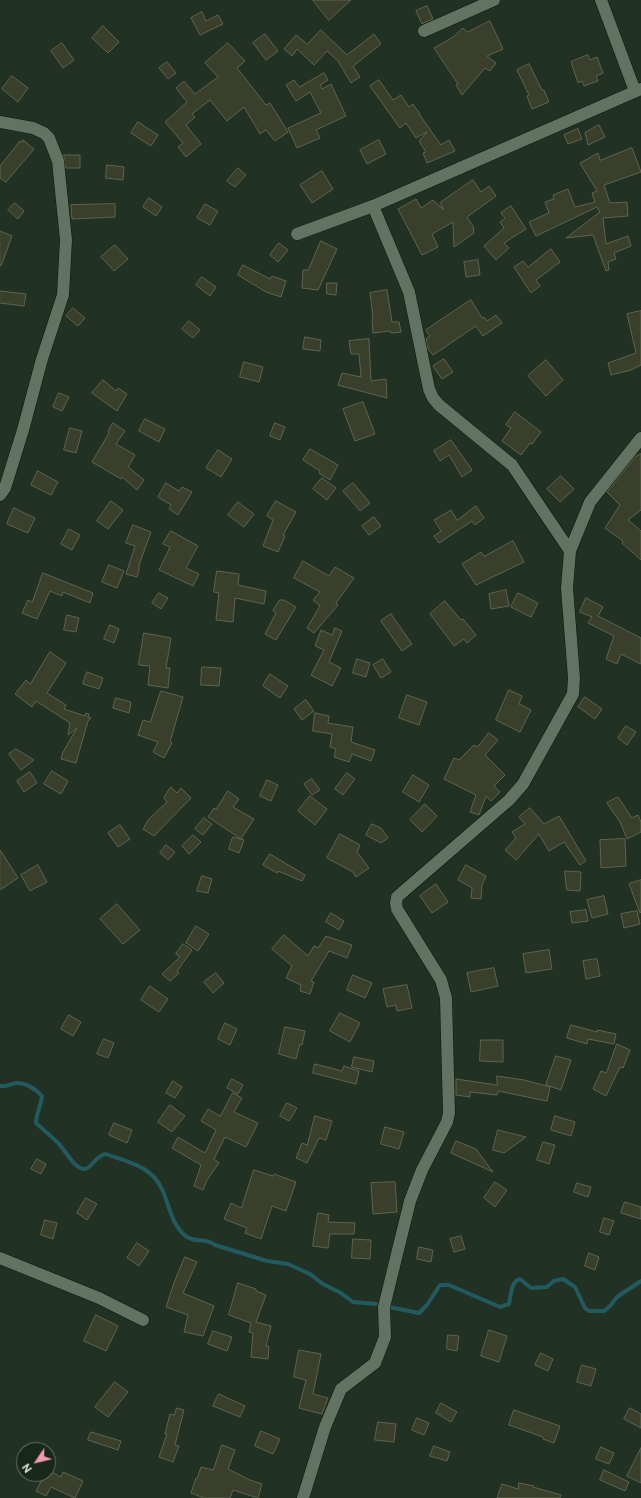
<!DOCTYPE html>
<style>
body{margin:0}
#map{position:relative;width:641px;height:1498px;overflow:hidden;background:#213123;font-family:Ubuntu,sans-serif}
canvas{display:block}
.north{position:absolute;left:16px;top:1442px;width:40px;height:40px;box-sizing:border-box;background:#172719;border:1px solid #677568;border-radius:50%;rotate:235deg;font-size:11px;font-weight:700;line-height:16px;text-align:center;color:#dfe9df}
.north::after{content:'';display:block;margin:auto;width:14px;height:18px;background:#f29ab0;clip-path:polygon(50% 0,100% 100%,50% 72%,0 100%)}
</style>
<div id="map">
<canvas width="641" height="1498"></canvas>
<div class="north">N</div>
</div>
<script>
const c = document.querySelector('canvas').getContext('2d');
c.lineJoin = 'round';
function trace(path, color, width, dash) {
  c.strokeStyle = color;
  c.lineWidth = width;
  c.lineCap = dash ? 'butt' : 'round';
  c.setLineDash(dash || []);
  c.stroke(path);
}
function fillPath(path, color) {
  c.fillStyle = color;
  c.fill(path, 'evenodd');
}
trace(new Path2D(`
 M 0,1086 C 6,1087 11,1084 16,1083 C 25,1082 37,1090 42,1096 C 41,1106 36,1114 36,1123 C 44,1130 52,1137 59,1144 C 65,1150 75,1170 85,1169 C 91,1169 96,1155 106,1154 C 122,1160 141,1164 153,1176 C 170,1193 167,1223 187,1237 C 196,1243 206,1237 215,1245 L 267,1261 L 288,1264 L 310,1274 L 323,1284 L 341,1293 L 353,1302 L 376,1304
 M 389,1307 L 419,1313 L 427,1305 L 440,1285 L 449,1285 L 500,1307 L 509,1304 C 511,1295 511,1281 520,1279 L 531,1288 L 547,1287 L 554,1281 L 563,1279 L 575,1287 L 585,1308 L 589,1311 L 604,1311 L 610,1306 L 617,1297 L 641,1281`), '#225a60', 4);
const building = new Path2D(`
 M 313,0 L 351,0 L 329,20 Z
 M 427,6 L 433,19 L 422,24 L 416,11 Z
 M 202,12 L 206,21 L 218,15 L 223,24 L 200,35 L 191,18 Z
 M 490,21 L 503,49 L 487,56 L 496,63 L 490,71 L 485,68 L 462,95 L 456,85 L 458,84 L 434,48 L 453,37 L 463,28 L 467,32 Z
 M 103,26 L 119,42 L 108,53 L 92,38 Z
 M 321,30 L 347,55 L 374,34 L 381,44 L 353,66 L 360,77 L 351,83 L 338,61 L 327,51 L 314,65 L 297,49 L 292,56 L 284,49 L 296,35 L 307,44 Z
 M 265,34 L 278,51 L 266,60 L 253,43 Z
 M 62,43 L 74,60 L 63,68 L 51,51 Z
 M 228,43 L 245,61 L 237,68 L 266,105 L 270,103 L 288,132 L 275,141 L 266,130 L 260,134 L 244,107 L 227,121 L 210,100 L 192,114 L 195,117 L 186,125 L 201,144 L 186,157 L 178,147 L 183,143 L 165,122 L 187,102 L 176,88 L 184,81 L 195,94 L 218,77 L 205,63 Z
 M 588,55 L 590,60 L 597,57 L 603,73 L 596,76 L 598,81 L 584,86 L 582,81 L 578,83 L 571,62 Z
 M 167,62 L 176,73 L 168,79 L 159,68 Z
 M 529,64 L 542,90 L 544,90 L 549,102 L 532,109 L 527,96 L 529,95 L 517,70 Z
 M 324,73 L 328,80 L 320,85 L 322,89 L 331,84 L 346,116 L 316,130 L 320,138 L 297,148 L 288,128 L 321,113 L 310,92 L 296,101 L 286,85 L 294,80 L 299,87 Z
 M 12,76 L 28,88 L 18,102 L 2,89 Z
 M 379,80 L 393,100 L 401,95 L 409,107 L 413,104 L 420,114 L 419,114 L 441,145 L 449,140 L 455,151 L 427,163 L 423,153 L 426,152 L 419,141 L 427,132 L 416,138 L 406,123 L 400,128 L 370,86 Z
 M 138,122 L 158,135 L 151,146 L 131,133 Z
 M 599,125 L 605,137 L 588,145 L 585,133 Z
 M 578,129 L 582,139 L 568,144 L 564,135 Z
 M 23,140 L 34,149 L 6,182 L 0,178 L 0,166 L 20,141 L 22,142 Z
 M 379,140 L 386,154 L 367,164 L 360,150 Z
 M 632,148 L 641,172 L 604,185 L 610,203 L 627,202 L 628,216 L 603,218 L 606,244 L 628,236 L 631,246 L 614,253 L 616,259 L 608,262 L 609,270 L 606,271 L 593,235 L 566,238 L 600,212 L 597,207 L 536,236 L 529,222 L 549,213 L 545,202 L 554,199 L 553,195 L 568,189 L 575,207 L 595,202 L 592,193 L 597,191 L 580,163 L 598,153 L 600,160 Z
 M 64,155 L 80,155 L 80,168 L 66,168 Z
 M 107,165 L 124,167 L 123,180 L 106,178 Z
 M 238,168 L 246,175 L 235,187 L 227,181 Z
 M 322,171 L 333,189 L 312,203 L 300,185 Z
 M 473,180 L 481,192 L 489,186 L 496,196 L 467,217 L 473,226 L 474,233 L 454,247 L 453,222 L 432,234 L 438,247 L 422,255 L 398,209 L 416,199 L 421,208 L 433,200 L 444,210 L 440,203 Z
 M 149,198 L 162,207 L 156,216 L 143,207 Z
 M 15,203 L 24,211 L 18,219 L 8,210 Z
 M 115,204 L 115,217 L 72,219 L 71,205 Z
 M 205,204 L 218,211 L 210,225 L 197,218 Z
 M 511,206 L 526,229 L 504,243 L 509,248 L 496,260 L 484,246 L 504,228 L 500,222 L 505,218 L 501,213 Z
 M 0,231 L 12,236 L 1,266 L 0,265 Z
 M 321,241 L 337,249 L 318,290 L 302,288 L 303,270 L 308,270 Z
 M 279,243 L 288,250 L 278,262 L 270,255 Z
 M 115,245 L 128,259 L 114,271 L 101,257 Z
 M 551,249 L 560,262 L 536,280 L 540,286 L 531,293 L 514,267 L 523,261 L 528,267 Z
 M 478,260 L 480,275 L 466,277 L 464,262 Z
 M 243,265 L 270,279 L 272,276 L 286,281 L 281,297 L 266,292 L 238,275 Z
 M 202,277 L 216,287 L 210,296 L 196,285 Z
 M 327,283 L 337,283 L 336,295 L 327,294 Z
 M 387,290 L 392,322 L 399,322 L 401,332 L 391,333 L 390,331 L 373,333 L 372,319 L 373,318 L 370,293 Z
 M 0,291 L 26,294 L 24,306 L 0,303 Z
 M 471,300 L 482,318 L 484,317 L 487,321 L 496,315 L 502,323 L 483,336 L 476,326 L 433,355 L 428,349 L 426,339 L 430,336 L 426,330 Z
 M 73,308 L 85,318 L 78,326 L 66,316 Z
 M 641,311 L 641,365 L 631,370 L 611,375 L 608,363 L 636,353 L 627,314 Z
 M 189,321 L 200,330 L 193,338 L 182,329 Z
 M 305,337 L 321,340 L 320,351 L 303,349 Z
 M 369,339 L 371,381 L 386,379 L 387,398 L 338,385 L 342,373 L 361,377 L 359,354 L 351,354 L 349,341 Z
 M 444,359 L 453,372 L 442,379 L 433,366 Z
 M 546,360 L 563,380 L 546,396 L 528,376 Z
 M 244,362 L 263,367 L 259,382 L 240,377 Z
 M 103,380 L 116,391 L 118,388 L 127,394 L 117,411 L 92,393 Z
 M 59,393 L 69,397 L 62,411 L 53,407 Z
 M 363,402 L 375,434 L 355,441 L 343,409 Z
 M 515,412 L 541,432 L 532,444 L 530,443 L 521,455 L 502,441 L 511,428 L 506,425 Z
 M 145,419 L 165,429 L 159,442 L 139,431 Z
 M 113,423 L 125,431 L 116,444 L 135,455 L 128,467 L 144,480 L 137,490 L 122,477 L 121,479 L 92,462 L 109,433 L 108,432 Z
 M 275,423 L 285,427 L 280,440 L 270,436 Z
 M 70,428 L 82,431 L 76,453 L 64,450 Z
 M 451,440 L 472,470 L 462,477 L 449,455 L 440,461 L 434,451 Z
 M 310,449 L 338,465 L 330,480 L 319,473 L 320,471 L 303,460 Z
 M 218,450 L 232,459 L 221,477 L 206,468 Z
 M 641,454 L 641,510 L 628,520 L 641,531 L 641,560 L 622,543 L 623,541 L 605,528 L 620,505 L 607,492 L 635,457 Z
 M 38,471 L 58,482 L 51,495 L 31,485 Z
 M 561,476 L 574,489 L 560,502 L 547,489 Z
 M 322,478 L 336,488 L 327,500 L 313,489 Z
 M 166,483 L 179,491 L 182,487 L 192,492 L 178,515 L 169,509 L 171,505 L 158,497 Z
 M 353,483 L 370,503 L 360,511 L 343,491 Z
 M 111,501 L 123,510 L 108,529 L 97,521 Z
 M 276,501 L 296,512 L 283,535 L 285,536 L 278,552 L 263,546 L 273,520 L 267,516 Z
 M 238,502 L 254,514 L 244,527 L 228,515 Z
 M 476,506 L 484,518 L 475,525 L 472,521 L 439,543 L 434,536 L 441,531 L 434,520 L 451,510 L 457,520 Z
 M 14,508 L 35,518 L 28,533 L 7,524 Z
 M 374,517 L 381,526 L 369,535 L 362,526 Z
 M 133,525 L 151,532 L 139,565 L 139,570 L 137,577 L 126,574 L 135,546 L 126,543 Z
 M 69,529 L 80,535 L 72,550 L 61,544 Z
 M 171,531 L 198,546 L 186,568 L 199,574 L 193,586 L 159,570 L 170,547 L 163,544 Z
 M 513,541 L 524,562 L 476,585 L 462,564 L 481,552 L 484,556 Z
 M 303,561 L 329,576 L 335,567 L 354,578 L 336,603 L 338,605 L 314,633 L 307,628 L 320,606 L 313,600 L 320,592 L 294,578 Z
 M 109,565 L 124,571 L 117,588 L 102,582 Z
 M 217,571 L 239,574 L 238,585 L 266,591 L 264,604 L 235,598 L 233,622 L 216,620 L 219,593 L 214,592 Z
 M 43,573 L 93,593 L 90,603 L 63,592 L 62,596 L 50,591 L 37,619 L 22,613 L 28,600 L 32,602 Z
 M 506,590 L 509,606 L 491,609 L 489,594 Z
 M 159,593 L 168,598 L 161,609 L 152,603 Z
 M 518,593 L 538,603 L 531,617 L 511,607 Z
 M 586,598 L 603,607 L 598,616 L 641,638 L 641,664 L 621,654 L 617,664 L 606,659 L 614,636 L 588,623 L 592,617 L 580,612 Z
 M 280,600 L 284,600 L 296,607 L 276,640 L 265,634 L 276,613 L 273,611 Z
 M 445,601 L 461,620 L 463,619 L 476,635 L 467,643 L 464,639 L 454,646 L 430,614 Z
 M 391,614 L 412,644 L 402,651 L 381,621 Z
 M 67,615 L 79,618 L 76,632 L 64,630 Z
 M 110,625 L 119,629 L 114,643 L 104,639 Z
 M 335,628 L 342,631 L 329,662 L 341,668 L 332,686 L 311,675 L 324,650 L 315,646 L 321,630 L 332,635 Z
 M 144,633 L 171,638 L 166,668 L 170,668 L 168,688 L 148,685 L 150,666 L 139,665 Z
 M 50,652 L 66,663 L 47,693 L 66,705 L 64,709 L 85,716 L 86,713 L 89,714 L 88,717 L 91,718 L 88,721 L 76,763 L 61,759 L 63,752 L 77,728 L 68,735 L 70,723 L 36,701 L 32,707 L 15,694 L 26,680 L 30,684 Z
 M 357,659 L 370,663 L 366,677 L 353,673 Z
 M 383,659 L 391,672 L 381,678 L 373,665 Z
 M 202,667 L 221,668 L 219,686 L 201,685 Z
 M 87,672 L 103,678 L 99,689 L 83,684 Z
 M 270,674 L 288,686 L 280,698 L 263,686 Z
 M 509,690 L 522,696 L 519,704 L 531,710 L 520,732 L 496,720 Z
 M 161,691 L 183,697 L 170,742 L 172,743 L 164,758 L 153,752 L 158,742 L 138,735 L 143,720 L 150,722 Z
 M 407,695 L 427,702 L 419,725 L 399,718 Z
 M 585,697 L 602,709 L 595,719 L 578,707 Z
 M 116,698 L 131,702 L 129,713 L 113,708 Z
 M 306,700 L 314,711 L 302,720 L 294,709 Z
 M 315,713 L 329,716 L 328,723 L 353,727 L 351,742 L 375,750 L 371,761 L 352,754 L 349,762 L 334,757 L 336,749 L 330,747 L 332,734 L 313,731 Z
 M 626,726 L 636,732 L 627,745 L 618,738 Z
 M 489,733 L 498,740 L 485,755 L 505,775 L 494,786 L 500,792 L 491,801 L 486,796 L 479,815 L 470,812 L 476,795 L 444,779 L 454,758 L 459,760 L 474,745 L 477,747 Z
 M 16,749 L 34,760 L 21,770 L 9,754 Z
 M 52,771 L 68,781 L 61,794 L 44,784 Z
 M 30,772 L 37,783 L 24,792 L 17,781 Z
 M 347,773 L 355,779 L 343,795 L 335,789 Z
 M 413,775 L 429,785 L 419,802 L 403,792 Z
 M 312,779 L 320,790 L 312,795 L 304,784 Z
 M 267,780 L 278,785 L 271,801 L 260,796 Z
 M 171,787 L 177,793 L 181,788 L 191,798 L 154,836 L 143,829 L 149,819 L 167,802 L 164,798 Z
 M 228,791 L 239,799 L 233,807 L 254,819 L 241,839 L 208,817 L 214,808 L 216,809 Z
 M 310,796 L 327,809 L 315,825 L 298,811 Z
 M 618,797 L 632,818 L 638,815 L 641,822 L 641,832 L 627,839 L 620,822 L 607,803 Z
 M 425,804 L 437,816 L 422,832 L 410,820 Z
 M 530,808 L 544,824 L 559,816 L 586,861 L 580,865 L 564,842 L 549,851 L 539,834 L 516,860 L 505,850 L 516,838 L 512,832 L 525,824 L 519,817 Z
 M 204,818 L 212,824 L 203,835 L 195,829 Z
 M 372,824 L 381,828 L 388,838 L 381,843 L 366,835 Z
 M 120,825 L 130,839 L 118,847 L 108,833 Z
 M 340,834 L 360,845 L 357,852 L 369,868 L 356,877 L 353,872 L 327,858 Z
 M 193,835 L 201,842 L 189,854 L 182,846 Z
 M 233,837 L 244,840 L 239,853 L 229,849 Z
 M 625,839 L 626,866 L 601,868 L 600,840 Z
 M 166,845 L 175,852 L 168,860 L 160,853 Z
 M 0,850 L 18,878 L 0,890 Z
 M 270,854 L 305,875 L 302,881 L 278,871 L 277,873 L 263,865 Z
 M 38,865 L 47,882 L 30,891 L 21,875 Z
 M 466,865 L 486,876 L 482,885 L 481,899 L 471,898 L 472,888 L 458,880 Z
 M 565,871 L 581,872 L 580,891 L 567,890 Z
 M 202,876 L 212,879 L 208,893 L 197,891 Z
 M 641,880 L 641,912 L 640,913 L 629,884 Z
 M 436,884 L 448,902 L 432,913 L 420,896 Z
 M 604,896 L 608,914 L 592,918 L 587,900 Z
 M 117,904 L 140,930 L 123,944 L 100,919 Z
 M 586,910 L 588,921 L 572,923 L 570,912 Z
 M 637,911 L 640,924 L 624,928 L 621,914 Z
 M 331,913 L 344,921 L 339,930 L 326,922 Z
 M 196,926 L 209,934 L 198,951 L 186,943 Z
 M 284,935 L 308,956 L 314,946 L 318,948 L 326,936 L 352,945 L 347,958 L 329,951 L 311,981 L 314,982 L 310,994 L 300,991 L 301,985 L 286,978 L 292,966 L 272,949 Z
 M 183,944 L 192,950 L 177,971 L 179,973 L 170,981 L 162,974 L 180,957 L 176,954 Z
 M 549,950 L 552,969 L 526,973 L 523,954 Z
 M 597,959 L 600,976 L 586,979 L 583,961 Z
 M 494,968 L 498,986 L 471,992 L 467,973 Z
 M 216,973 L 224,983 L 213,993 L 204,982 Z
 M 353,975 L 372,983 L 365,998 L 347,990 Z
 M 407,985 L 412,1008 L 397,1011 L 396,1005 L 387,1007 L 383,989 Z
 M 150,986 L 168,999 L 159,1012 L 141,1000 Z
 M 340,1013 L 360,1023 L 350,1042 L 330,1031 Z
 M 69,1015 L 81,1022 L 73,1036 L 61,1029 Z
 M 225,1023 L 237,1029 L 230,1045 L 218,1039 Z
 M 571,1025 L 597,1032 L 597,1030 L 616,1034 L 614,1044 L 588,1039 L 587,1044 L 567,1038 Z
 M 285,1027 L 305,1031 L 302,1045 L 300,1044 L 296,1059 L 279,1054 Z
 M 104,1039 L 114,1043 L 108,1058 L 97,1054 Z
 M 481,1040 L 503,1040 L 503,1062 L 480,1061 Z
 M 617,1044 L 630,1050 L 623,1068 L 620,1067 L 606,1096 L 593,1089 L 601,1071 L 606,1073 Z
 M 556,1056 L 571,1060 L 561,1090 L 546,1085 Z
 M 354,1057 L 374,1061 L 372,1072 L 352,1067 Z
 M 315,1064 L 342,1071 L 344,1066 L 359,1071 L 356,1084 L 313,1073 Z
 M 497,1076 L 524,1080 L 550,1087 L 547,1101 L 498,1091 L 497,1095 L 470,1092 L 470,1097 L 456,1095 L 456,1079 L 497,1085 Z
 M 232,1079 L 243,1085 L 238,1094 L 227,1088 Z
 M 173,1081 L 182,1087 L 175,1098 L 166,1093 Z
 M 233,1093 L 242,1098 L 234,1112 L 258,1123 L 246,1147 L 225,1137 L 214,1159 L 219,1163 L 207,1180 L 203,1190 L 194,1186 L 201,1165 L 172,1148 L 178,1137 L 205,1153 L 216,1130 L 201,1121 L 208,1109 L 220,1116 Z
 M 287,1103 L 297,1108 L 289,1121 L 280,1116 Z
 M 170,1105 L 185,1116 L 172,1132 L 158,1122 Z
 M 315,1116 L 332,1121 L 326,1140 L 319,1138 L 307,1163 L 296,1158 L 302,1143 L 307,1145 Z
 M 555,1116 L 575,1122 L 571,1136 L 551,1130 Z
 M 114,1123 L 132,1130 L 127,1143 L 109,1135 Z
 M 385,1127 L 404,1132 L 399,1149 L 381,1144 Z
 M 498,1130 L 526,1137 L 504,1153 L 493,1150 Z
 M 456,1141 L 476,1149 L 493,1172 L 451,1153 Z
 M 543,1142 L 555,1145 L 549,1164 L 537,1160 Z
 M 37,1159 L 46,1164 L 41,1174 L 31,1169 Z
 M 254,1170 L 273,1176 L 274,1174 L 296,1182 L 286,1211 L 272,1206 L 261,1239 L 245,1233 L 247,1228 L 224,1219 L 231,1203 L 241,1208 Z
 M 395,1182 L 397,1212 L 373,1214 L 371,1183 Z
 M 495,1182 L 507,1190 L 495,1207 L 484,1198 Z
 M 577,1183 L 591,1187 L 588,1197 L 574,1192 Z
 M 86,1198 L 97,1204 L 87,1220 L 77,1213 Z
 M 625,1202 L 641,1207 L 641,1219 L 621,1213 Z
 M 318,1213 L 329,1215 L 328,1222 L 355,1223 L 354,1234 L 330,1234 L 328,1248 L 313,1246 Z
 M 604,1218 L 614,1221 L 609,1235 L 600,1232 Z
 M 45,1220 L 57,1223 L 53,1239 L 41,1235 Z
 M 461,1236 L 465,1249 L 454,1252 L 450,1239 Z
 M 353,1239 L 371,1240 L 370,1259 L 352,1258 Z
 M 137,1243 L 149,1251 L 139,1266 L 127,1258 Z
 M 419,1247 L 433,1250 L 431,1262 L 417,1259 Z
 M 589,1253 L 599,1257 L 595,1270 L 585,1266 Z
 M 185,1257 L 197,1262 L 183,1293 L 214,1306 L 203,1336 L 184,1332 L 188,1315 L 166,1307 L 174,1283 Z
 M 238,1283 L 256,1289 L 256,1291 L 266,1295 L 256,1322 L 271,1326 L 266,1346 L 269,1346 L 268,1359 L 251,1357 L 253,1333 L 249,1332 L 251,1323 L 229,1315 Z
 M 96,1315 L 118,1326 L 106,1351 L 84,1341 Z
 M 489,1330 L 507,1336 L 499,1362 L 481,1356 Z
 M 213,1331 L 232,1337 L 227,1351 L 208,1344 Z
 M 448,1335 L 459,1336 L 457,1351 L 447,1349 Z
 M 299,1350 L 321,1354 L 313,1394 L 328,1398 L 322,1414 L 299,1408 L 306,1380 L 294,1377 Z
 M 541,1353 L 553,1359 L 548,1371 L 535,1365 Z
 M 582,1365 L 596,1369 L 591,1386 L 577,1382 Z
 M 115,1382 L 128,1392 L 108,1417 L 95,1407 Z
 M 219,1394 L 245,1406 L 240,1417 L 213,1406 Z
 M 441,1403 L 457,1412 L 451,1422 L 436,1413 Z
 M 177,1408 L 184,1410 L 175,1445 L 179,1446 L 173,1462 L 159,1457 L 167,1434 L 165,1434 L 170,1414 L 174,1415 Z
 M 630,1408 L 641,1414 L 641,1428 L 624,1419 Z
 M 514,1410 L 560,1426 L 554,1443 L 543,1439 L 543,1437 L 509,1425 Z
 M 417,1418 L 429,1423 L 424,1435 L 412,1430 Z
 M 378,1422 L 396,1424 L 394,1442 L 375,1440 Z
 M 261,1431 L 280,1439 L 273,1454 L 255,1446 Z
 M 91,1432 L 121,1441 L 118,1450 L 88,1440 Z
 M 222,1445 L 235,1450 L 228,1469 L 250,1480 L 262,1484 L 258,1498 L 233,1490 L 230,1498 L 204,1498 L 191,1493 L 196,1478 L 197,1479 L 201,1467 L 213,1470 Z
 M 434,1446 L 450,1452 L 447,1461 L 430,1456 Z
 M 601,1447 L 614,1453 L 609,1464 L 596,1459 Z
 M 641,1448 L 641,1483 L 627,1476 Z
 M 48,1470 L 61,1477 L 63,1472 L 83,1481 L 75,1498 L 51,1487 L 46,1496 L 36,1491 L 45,1474 L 48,1474 Z
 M 604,1470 L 629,1482 L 625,1491 L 600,1480 Z
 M 519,1483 L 534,1486 L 533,1487 L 561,1495 L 560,1498 L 497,1498 L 502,1484 L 518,1489 Z`);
fillPath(building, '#3a3f2c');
trace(building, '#5f6450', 1);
const street = new Path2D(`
 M 601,0 L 635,91
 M 424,31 L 494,0
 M 0,122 L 33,128 L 44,133 L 49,138 L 58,161 L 66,240 L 63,295 L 42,359 L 23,430 L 5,488 L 0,495
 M 373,206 L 409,292 L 429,389 L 433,398 L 439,405 L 512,465 L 570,551
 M 297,234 L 373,206 L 641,89
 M 0,1258 L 99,1298 L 143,1320
 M 303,1498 L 325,1427 L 341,1389 L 375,1363 L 385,1337 L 384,1307 L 410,1201 L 422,1170 L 447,1122 L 449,1113 L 446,998 L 441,980 L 397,909 L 396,903 L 397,897 L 509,800 L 523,784 L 573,694 L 574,678 L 567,588 L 570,551 L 590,502 L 641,438`);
trace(street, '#0a180c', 13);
trace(street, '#627363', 12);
</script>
